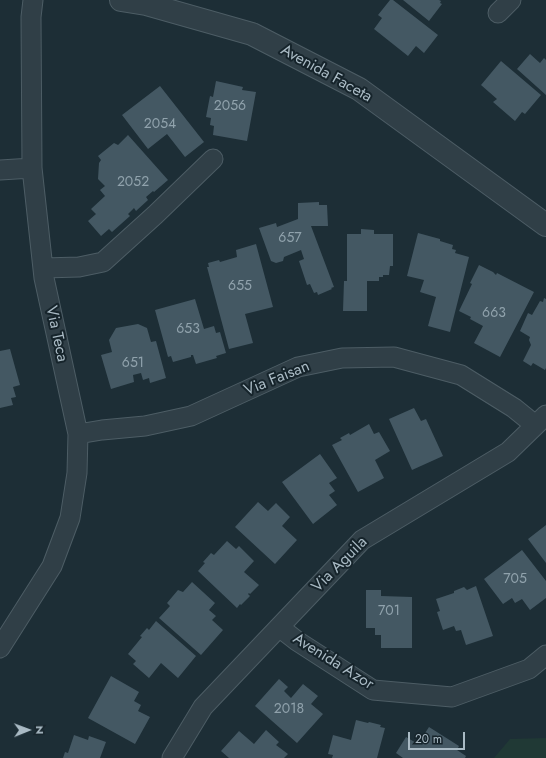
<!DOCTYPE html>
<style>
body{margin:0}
#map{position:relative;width:546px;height:758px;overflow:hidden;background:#1d2e36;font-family:Jost,sans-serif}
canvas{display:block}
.north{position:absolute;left:8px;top:710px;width:40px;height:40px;-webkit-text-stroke:3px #16242b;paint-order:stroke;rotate:89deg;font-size:11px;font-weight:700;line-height:16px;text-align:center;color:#a9bac4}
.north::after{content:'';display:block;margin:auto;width:14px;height:18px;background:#a9bac4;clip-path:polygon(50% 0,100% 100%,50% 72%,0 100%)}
.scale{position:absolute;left:408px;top:732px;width:57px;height:18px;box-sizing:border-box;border:2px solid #a9bac4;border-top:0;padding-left:5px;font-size:12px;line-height:14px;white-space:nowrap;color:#a9bac4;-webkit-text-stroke:3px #16242b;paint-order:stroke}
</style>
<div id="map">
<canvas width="546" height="758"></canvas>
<div class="north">N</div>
<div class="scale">20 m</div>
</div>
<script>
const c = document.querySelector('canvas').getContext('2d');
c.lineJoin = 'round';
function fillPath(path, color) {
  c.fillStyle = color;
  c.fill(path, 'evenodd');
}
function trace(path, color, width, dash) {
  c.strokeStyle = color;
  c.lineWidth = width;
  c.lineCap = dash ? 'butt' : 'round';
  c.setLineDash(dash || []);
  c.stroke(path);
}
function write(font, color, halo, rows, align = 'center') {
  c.font = font + ' Jost,sans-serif';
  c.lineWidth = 4;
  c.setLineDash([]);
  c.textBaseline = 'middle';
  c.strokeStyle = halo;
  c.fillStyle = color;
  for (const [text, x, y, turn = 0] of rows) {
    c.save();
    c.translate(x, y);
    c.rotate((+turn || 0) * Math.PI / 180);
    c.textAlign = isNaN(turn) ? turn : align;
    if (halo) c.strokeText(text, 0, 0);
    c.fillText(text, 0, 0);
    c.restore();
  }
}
fillPath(new Path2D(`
 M 546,738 L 546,758 L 494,758 L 510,739 Z`), '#203935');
fillPath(new Path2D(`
 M 390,0 L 393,0 L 438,35 L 424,53 L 416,46 L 408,56 L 374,29 L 382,18 L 378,15 Z
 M 403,0 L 439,0 L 441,1 L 440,3 L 442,4 L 429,21 Z
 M 530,54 L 540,63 L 544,58 L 546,60 L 546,95 L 517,69 Z
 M 501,61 L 541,95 L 525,114 L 522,112 L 515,121 L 493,102 L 497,99 L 481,85 Z
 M 216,81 L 243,87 L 242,90 L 256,92 L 247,141 L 213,135 L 214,126 L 210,125 L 211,118 L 206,117 L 210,96 L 213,97 Z
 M 160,86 L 204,142 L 185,157 L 167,134 L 148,149 L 122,115 Z
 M 128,135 L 168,180 L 154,192 L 153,191 L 146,197 L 148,200 L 136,211 L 134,208 L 128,214 L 130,216 L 112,232 L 109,229 L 101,236 L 88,221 L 96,214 L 91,209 L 105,196 L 100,190 L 105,186 L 98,179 L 99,163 L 101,160 L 98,156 L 114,143 L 118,145 Z
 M 319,202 L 319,205 L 327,205 L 328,226 L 311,226 L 334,287 L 331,288 L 332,289 L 318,295 L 317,292 L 314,293 L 310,284 L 307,285 L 299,261 L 304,259 L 301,250 L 284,257 L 283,261 L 276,263 L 271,261 L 259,228 L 276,223 L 277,227 L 298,219 L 298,203 Z
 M 361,229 L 374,230 L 374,234 L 393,234 L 393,266 L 390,266 L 389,275 L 383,275 L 383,277 L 379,277 L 379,281 L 367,281 L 367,311 L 343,311 L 344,281 L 347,281 L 347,234 L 361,234 Z
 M 418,233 L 440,239 L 440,241 L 453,245 L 452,249 L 456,250 L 455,253 L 469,257 L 450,332 L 428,326 L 436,297 L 420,292 L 424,280 L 407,276 Z
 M 256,244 L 273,307 L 245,314 L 253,343 L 229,349 L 207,267 L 209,267 L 208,263 L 219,260 L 220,262 L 237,257 L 236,250 Z
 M 479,265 L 493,272 L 496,275 L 497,273 L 534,292 L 500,357 L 474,343 L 483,326 L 470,319 L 471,317 L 459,311 L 472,284 L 470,283 Z
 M 544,298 L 546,299 L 546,368 L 545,370 L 533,363 L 531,366 L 523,361 L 531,345 L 529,340 L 530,337 L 520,331 L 528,313 L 532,315 L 540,301 L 543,302 Z
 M 195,299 L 204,329 L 214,326 L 216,333 L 220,332 L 226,353 L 216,356 L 217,358 L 196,364 L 193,355 L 191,355 L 191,357 L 173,362 L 171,356 L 168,357 L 155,310 Z
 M 138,324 L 147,328 L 151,342 L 156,341 L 166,378 L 150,383 L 149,378 L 143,380 L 141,373 L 133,375 L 134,382 L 111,389 L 101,355 L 112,352 L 109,340 L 116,328 Z
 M 10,349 L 20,385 L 13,387 L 16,397 L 11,398 L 13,405 L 0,408 L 0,351 Z
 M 414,408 L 421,421 L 426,419 L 443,456 L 412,470 L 389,419 Z
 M 369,424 L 374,434 L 379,432 L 390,451 L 375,460 L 384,478 L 358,492 L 332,445 L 342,440 L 340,438 L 349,433 L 350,435 Z
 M 320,454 L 337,478 L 329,483 L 335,491 L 329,495 L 337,505 L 313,524 L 282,482 Z
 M 258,502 L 268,511 L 276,503 L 290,517 L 282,526 L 297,540 L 275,564 L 235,527 Z
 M 546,525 L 546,563 L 528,539 Z
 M 227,541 L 236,549 L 239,546 L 254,561 L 244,572 L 259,585 L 250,594 L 249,593 L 248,594 L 250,596 L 241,605 L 240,604 L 237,608 L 198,571 L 205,563 L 203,562 L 211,553 L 214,555 Z
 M 522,550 L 546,581 L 546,598 L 530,610 L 522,599 L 515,603 L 512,598 L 503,604 L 484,579 Z
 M 192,582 L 215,603 L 209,610 L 216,616 L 212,620 L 223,630 L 201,655 L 159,618 L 170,606 L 167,603 L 178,590 L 183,592 Z
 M 476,586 L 493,636 L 466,645 L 461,630 L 456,631 L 454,626 L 443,630 L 437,612 L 440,611 L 436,599 L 454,593 L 454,591 L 464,587 L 467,590 Z
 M 366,590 L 381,590 L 381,596 L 412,597 L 412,648 L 381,648 L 381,635 L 375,635 L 375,628 L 366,628 Z
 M 156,621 L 196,656 L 178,678 L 161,663 L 149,678 L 133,664 L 136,661 L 128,654 L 142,637 L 140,636 L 147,628 L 149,630 Z
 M 111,676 L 139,692 L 134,701 L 141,705 L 138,711 L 150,717 L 135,744 L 88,718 Z
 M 279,679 L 288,687 L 284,691 L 291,698 L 303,684 L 318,696 L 311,704 L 323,714 L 297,743 L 255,706 Z
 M 356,720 L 368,723 L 369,722 L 381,725 L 380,727 L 385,728 L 377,758 L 332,758 L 333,755 L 328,754 L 333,735 L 351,740 Z
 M 429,727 L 459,746 L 457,750 L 466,756 L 465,758 L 403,758 L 396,753 L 406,737 L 418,744 Z
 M 266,730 L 279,742 L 276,745 L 288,754 L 284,758 L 229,758 L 221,751 L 239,731 L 254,744 Z
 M 74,735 L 88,740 L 89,736 L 106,742 L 100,758 L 63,758 L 65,752 L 68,753 Z`), '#445863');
const minor = new Path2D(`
 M 498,13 L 511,0
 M 0,170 L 32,168
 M 44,268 L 79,267 L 103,262 L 155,215 L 213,159
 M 78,434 L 102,430 L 145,426 L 191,416 L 298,367 L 342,358 L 394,357 L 461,375 L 514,408 L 535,425
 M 279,627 L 297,641 L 373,690 L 452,697 L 529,669 L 546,655
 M 0,648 L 52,566 L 70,518 L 77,473 L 78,434 L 44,278 L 32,168 L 31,17 L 33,0
 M 172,758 L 203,707 L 362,540 L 508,452 L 546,415`);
const tertiary = new Path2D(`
 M 121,0 L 146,4 L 252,34 L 359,89 L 546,225`);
trace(minor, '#4d5d65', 21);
trace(tertiary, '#4d5d65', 24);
trace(minor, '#303f47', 19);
trace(tertiary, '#303f47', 22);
write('14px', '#90a2ac', null, [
 ["2056",230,107],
 ["2054",160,125],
 ["2052",133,183],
 ["657",290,239],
 ["655",240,287],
 ["663",494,314],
 ["653",188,330],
 ["651",133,364],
 ["705",515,580],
 ["701",389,612],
 ["2018",289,710]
]);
write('16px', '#a9bac4', '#16242b', [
 ["Avenida Faceta",326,74,29],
 ["Via Teca",56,334,78],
 ["Via Faisan",277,379,-22],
 ["Via Aguila",340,565,-45],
 ["Avenida Azor",333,662,32]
]);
</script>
